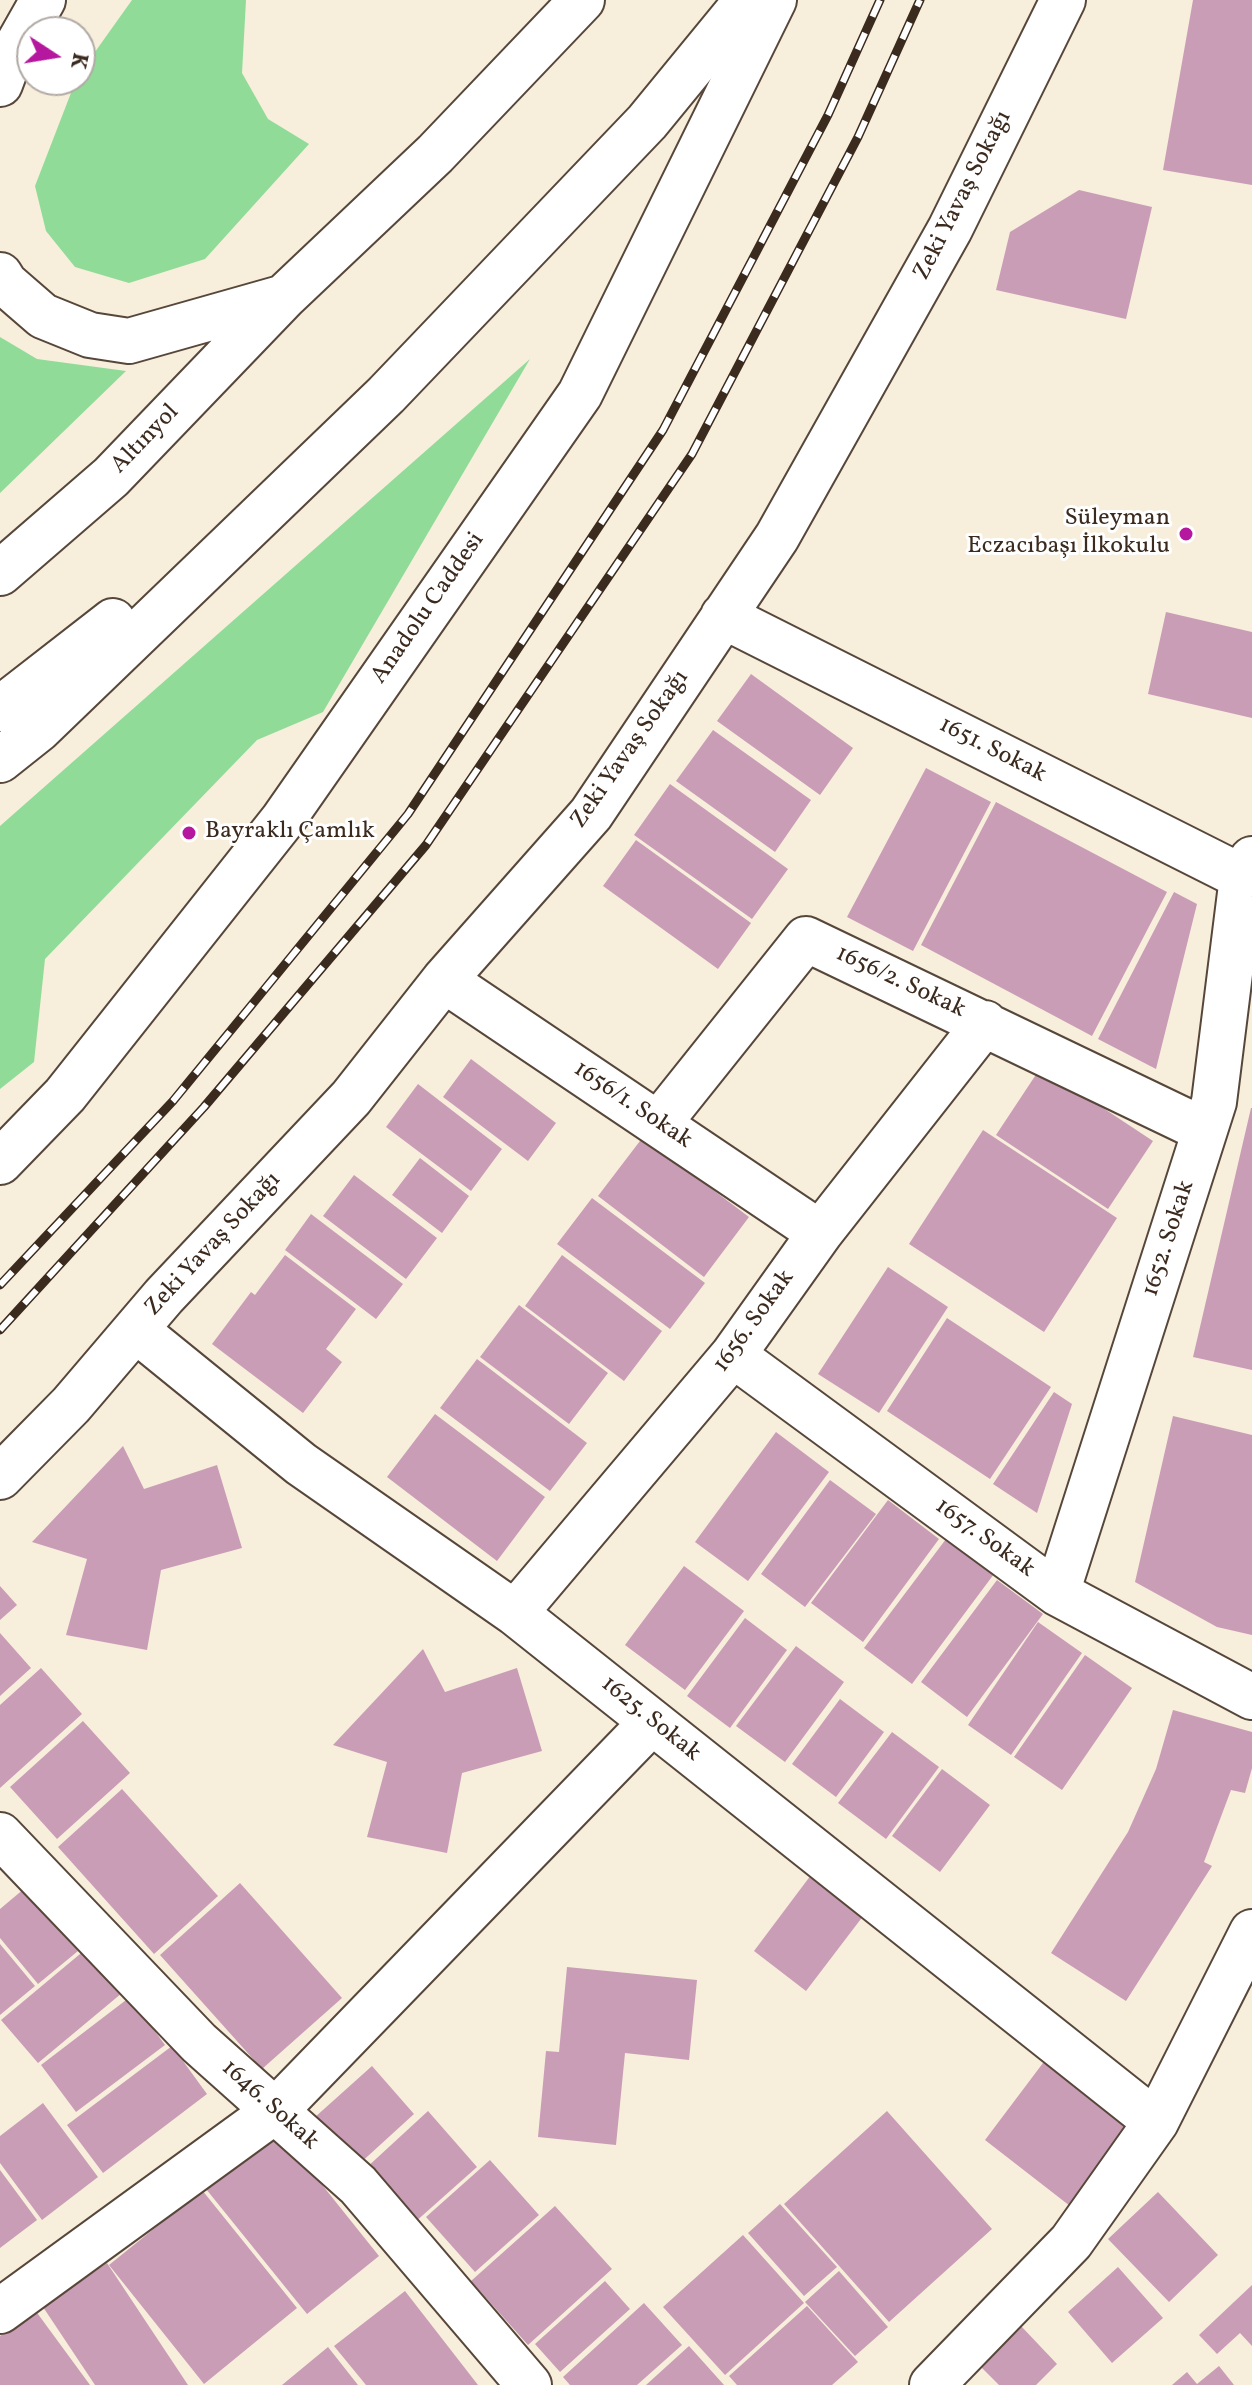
<!DOCTYPE html>
<meta charset="utf-8">
<style>
body{margin:0}
#map{position:relative;width:1252px;height:2385px;overflow:hidden;background:#f7eedc;font-family:Vollkorn,serif}
canvas{display:block}
.north{position:absolute;left:16px;top:16px;width:80px;height:80px;box-sizing:border-box;background:#fff;border:2px solid #b1aaa5;border-radius:50%;rotate:102deg;font-size:22px;font-weight:700;line-height:32px;text-align:center;color:#3b2a1e}
.north::after{content:'';display:block;margin:auto;width:28px;height:36px;background:#b5179e;clip-path:polygon(50% 0,100% 100%,50% 72%,0 100%)}
</style>
<div id="map">
<canvas width="1252" height="2385"></canvas>
<div class="north">K</div>
</div>
<script>
const c = document.querySelector('canvas').getContext('2d');
c.lineJoin = 'round';
function fillPath(path, color) {
  c.fillStyle = color;
  c.fill(path, 'evenodd');
}
function trace(path, color, width, dash) {
  c.strokeStyle = color;
  c.lineWidth = width;
  c.lineCap = dash ? 'butt' : 'round';
  c.setLineDash(dash || []);
  c.stroke(path);
}
function write(font, color, halo, rows, align = 'center') {
  c.font = font + ' Vollkorn,serif';
  c.lineWidth = 6;
  c.setLineDash([]);
  c.textBaseline = 'middle';
  c.strokeStyle = halo;
  c.fillStyle = color;
  for (const [text, x, y, turn = 0] of rows) {
    c.save();
    c.translate(x, y);
    c.rotate((+turn || 0) * Math.PI / 180);
    c.textAlign = isNaN(turn) ? turn : align;
    if (halo) c.strokeText(text, 0, 0);
    c.fillText(text, 0, 0);
    c.restore();
  }
}
fillPath(new Path2D(`
 M 132,0 L 246,0 L 242,73 L 268,119 L 309,144 L 205,259 L 129,283 L 75,267 L 46,231 L 35,186 L 76,80 L 80,80 L 80,73 Z
 M 0,337 L 37,359 L 126,371 L 0,493 Z
 M 530,359 L 323,712 L 257,740 L 45,959 L 34,1062 L 0,1089 L 0,826 Z`), '#90db98');
fillPath(new Path2D(`
 M 1193,0 L 1252,0 L 1252,185 L 1163,170 Z
 M 1079,190 L 1152,207 L 1126,319 L 996,290 L 1010,232 Z
 M 1166,612 L 1252,632 L 1252,718 L 1148,694 Z
 M 751,674 L 853,748 L 820,795 L 717,721 Z
 M 713,730 L 811,800 L 775,852 L 676,781 Z
 M 926,768 L 991,802 L 913,951 L 847,917 Z
 M 670,784 L 788,869 L 752,919 L 634,835 Z
 M 996,802 L 1167,892 L 1092,1036 L 921,945 Z
 M 636,840 L 751,923 L 718,969 L 603,886 Z
 M 1174,892 L 1197,904 L 1156,1069 L 1098,1039 Z
 M 471,1059 L 556,1123 L 528,1161 L 443,1097 Z
 M 1041,1067 L 1153,1141 L 1108,1209 L 996,1135 Z
 M 418,1084 L 502,1149 L 471,1191 L 386,1127 Z
 M 1251,1108 L 1252,1108 L 1252,1370 L 1193,1357 Z
 M 983,1130 L 1117,1218 L 1044,1332 L 909,1244 Z
 M 643,1137 L 749,1217 L 704,1277 L 598,1196 Z
 M 420,1158 L 469,1196 L 442,1233 L 392,1195 Z
 M 354,1175 L 437,1238 L 406,1279 L 323,1216 Z
 M 592,1198 L 705,1283 L 670,1329 L 557,1244 Z
 M 311,1214 L 403,1284 L 376,1319 L 285,1250 Z
 M 285,1255 L 356,1309 L 326,1349 L 342,1362 L 303,1413 L 212,1344 L 251,1292 L 255,1295 Z
 M 562,1255 L 662,1331 L 624,1381 L 525,1306 Z
 M 888,1267 L 948,1307 L 879,1413 L 818,1374 Z
 M 519,1305 L 608,1373 L 569,1424 L 480,1357 Z
 M 947,1318 L 1051,1387 L 990,1479 L 887,1411 Z
 M 477,1359 L 587,1443 L 550,1491 L 440,1408 Z
 M 1054,1392 L 1072,1404 L 1037,1513 L 993,1484 Z
 M 435,1414 L 545,1497 L 497,1561 L 387,1477 Z
 M 1173,1416 L 1252,1435 L 1252,1635 L 1217,1627 L 1135,1582 Z
 M 776,1432 L 829,1472 L 748,1581 L 695,1542 Z
 M 123,1446 L 144,1489 L 217,1465 L 242,1548 L 161,1570 L 147,1650 L 66,1635 L 87,1559 L 32,1542 Z
 M 830,1480 L 876,1514 L 805,1607 L 761,1574 Z
 M 888,1500 L 939,1539 L 863,1642 L 811,1603 Z
 M 946,1539 L 994,1574 L 912,1684 L 864,1648 Z
 M 684,1566 L 744,1611 L 685,1690 L 625,1645 Z
 M 997,1580 L 1043,1614 L 967,1717 L 921,1682 Z
 M 0,1586 L 17,1605 L 0,1620 Z
 M 745,1618 L 787,1650 L 730,1728 L 687,1696 Z
 M 1038,1622 L 1082,1653 L 1011,1755 L 968,1725 Z
 M 0,1633 L 31,1668 L 0,1696 Z
 M 796,1646 L 844,1682 L 785,1762 L 736,1726 Z
 M 423,1649 L 445,1692 L 517,1668 L 542,1751 L 462,1773 L 447,1853 L 367,1837 L 387,1762 L 333,1745 Z
 M 1085,1655 L 1132,1688 L 1062,1790 L 1014,1757 Z
 M 41,1668 L 82,1714 L 0,1788 L 0,1705 Z
 M 840,1699 L 884,1732 L 836,1797 L 792,1764 Z
 M 1173,1710 L 1252,1732 L 1252,1768 L 1245,1793 L 1231,1790 L 1204,1862 L 1212,1866 L 1126,2001 L 1051,1953 L 1128,1832 L 1156,1769 Z
 M 83,1721 L 130,1773 L 57,1839 L 10,1787 Z
 M 892,1732 L 939,1767 L 886,1839 L 838,1803 Z
 M 942,1769 L 990,1805 L 940,1872 L 892,1836 Z
 M 122,1789 L 218,1896 L 154,1954 L 58,1847 Z
 M 817,1867 L 870,1907 L 806,1991 L 754,1951 Z
 M 240,1883 L 342,1998 L 262,2069 L 160,1955 Z
 M 25,1888 L 78,1951 L 38,1984 L 0,1938 L 0,1909 Z
 M 0,1944 L 35,1986 L 0,2015 Z
 M 86,1949 L 122,1993 L 38,2063 L 1,2020 Z
 M 567,1967 L 697,1980 L 689,2060 L 625,2053 L 616,2145 L 538,2137 L 546,2051 L 559,2052 Z
 M 130,1997 L 165,2045 L 76,2112 L 41,2065 Z
 M 172,2046 L 207,2094 L 103,2173 L 67,2125 Z
 M 1049,2055 L 1135,2121 L 1070,2206 L 985,2140 Z
 M 372,2066 L 414,2114 L 357,2166 L 314,2118 Z
 M 43,2103 L 98,2177 L 42,2220 L 0,2163 L 0,2136 Z
 M 428,2111 L 477,2167 L 414,2223 L 365,2169 Z
 M 887,2111 L 992,2229 L 889,2322 L 784,2204 Z
 M 275,2126 L 379,2256 L 307,2314 L 202,2184 Z
 M 490,2160 L 539,2215 L 475,2272 L 426,2217 Z
 M 0,2170 L 37,2220 L 0,2248 Z
 M 202,2190 L 297,2308 L 204,2384 L 109,2265 Z
 M 1158,2192 L 1218,2255 L 1169,2302 L 1108,2239 Z
 M 780,2204 L 837,2267 L 804,2296 L 748,2233 Z
 M 555,2206 L 612,2269 L 528,2345 L 471,2281 Z
 M 743,2235 L 804,2303 L 725,2375 L 663,2307 Z
 M 107,2263 L 188,2385 L 95,2385 L 43,2307 Z
 M 1118,2267 L 1163,2318 L 1112,2363 L 1068,2312 Z
 M 839,2271 L 888,2327 L 855,2356 L 805,2302 Z
 M 605,2281 L 630,2309 L 560,2372 L 535,2344 Z
 M 1252,2285 L 1252,2346 L 1240,2333 L 1217,2354 L 1199,2335 Z
 M 405,2291 L 478,2385 L 366,2385 L 334,2346 Z
 M 644,2303 L 682,2345 L 637,2385 L 570,2385 L 563,2377 Z
 M 807,2306 L 858,2362 L 832,2385 L 737,2385 L 729,2376 Z
 M 35,2310 L 90,2385 L 0,2385 L 0,2336 Z
 M 1021,2326 L 1057,2364 L 1036,2385 L 999,2385 L 980,2366 Z
 M 689,2346 L 724,2385 L 646,2385 Z
 M 328,2347 L 358,2385 L 282,2385 Z
 M 1219,2366 L 1234,2385 L 1172,2385 L 1187,2372 L 1197,2384 Z`), '#ca9db7');
const minor = new Path2D(`
 M 723,616 L 1242,877 L 1252,859
 M 444,980 L 820,1233
 M 659,1123 L 806,939 L 1204,1130
 M 136,1330 L 301,1464 L 515,1613 L 1156,2122
 M 733,1355 L 1057,1593 L 1252,1697
 M 0,1477 L 71,1405 L 164,1296 L 351,1098 L 444,980 L 591,814 L 777,537 L 950,229 L 1063,0
 M 1057,1593 L 1214,1102 L 1242,877
 M 515,1613 L 733,1355 L 820,1233 L 985,1023
 M 0,1835 L 199,2043 L 358,2185 L 529,2385
 M 0,2311 L 275,2111 L 652,1722
 M 932,2385 L 1071,2242 L 1156,2122 L 1252,1932`);
const major = new Path2D(`
 M 0,1162 L 65,1095 L 282,821 L 580,394 L 774,0`);
const highway = new Path2D(`
 M 0,84 L 9,60 L 43,0
 M 0,275 L 5,283 L 43,316 L 90,335 L 129,341 L 281,298
 M 0,573 L 111,477 L 284,297 L 435,154 L 582,0
 M 0,709 L 113,621
 M 0,760 L 39,729 L 386,395 L 647,122 L 747,0`);
trace(minor, '#57473a', 48);
trace(major, '#57473a', 48);
trace(highway, '#57473a', 48);
trace(minor, '#fff', 44);
trace(major, '#fff', 44);
trace(highway, '#fff', 44);
const rail = new Path2D(`
 M 0,1285 L 173,1101 L 408,814 L 663,430 L 828,115 L 880,0
 M 0,1330 L 204,1107 L 426,845 L 692,454 L 858,137 L 920,0`);
trace(rail, '#3b2a1e', 9);
trace(rail, '#fff', 6, [18]);
for (const [x, y, r, color] of [
 [1186,534,8,"#b5179e"],
 [189,833,8,"#b5179e"]
]) {
  const dot = new Path2D();
  dot.arc(x, y, r, 0, 2 * Math.PI);
  c.fillStyle = color;
  c.fill(dot);
  trace(dot, '#fff', 3);
}
write('24px', '#3b2a1e', '#fff', [
 ["Zeki Yavaş Sokağı",964,196,-63],
 ["Altınyol",146,440,-46],
 ["Anadolu Caddesi",429,609,-55],
 ["Zeki Yavaş Sokağı",631,750,-55],
 ["1651. Sokak",992,751,27],
 ["1656/2. Sokak",900,983,25],
 ["1656/1. Sokak",632,1106,34],
 ["1652. Sokak",1170,1239,-72],
 ["Zeki Yavaş Sokağı",214,1245,-47],
 ["1656. Sokak",755,1322,-54],
 ["1657. Sokak",984,1539,36],
 ["1625. Sokak",650,1720,39],
 ["1646. Sokak",269,2106,42]
]);
write('24px', '#3b2a1e', '#fff', [
 ["Süleyman",1170,520],
 ["Eczacıbaşı İlkokulu",1170,548],
 ["Bayraklı Çamlık",205,833,"left"]
], 'right');
</script>
